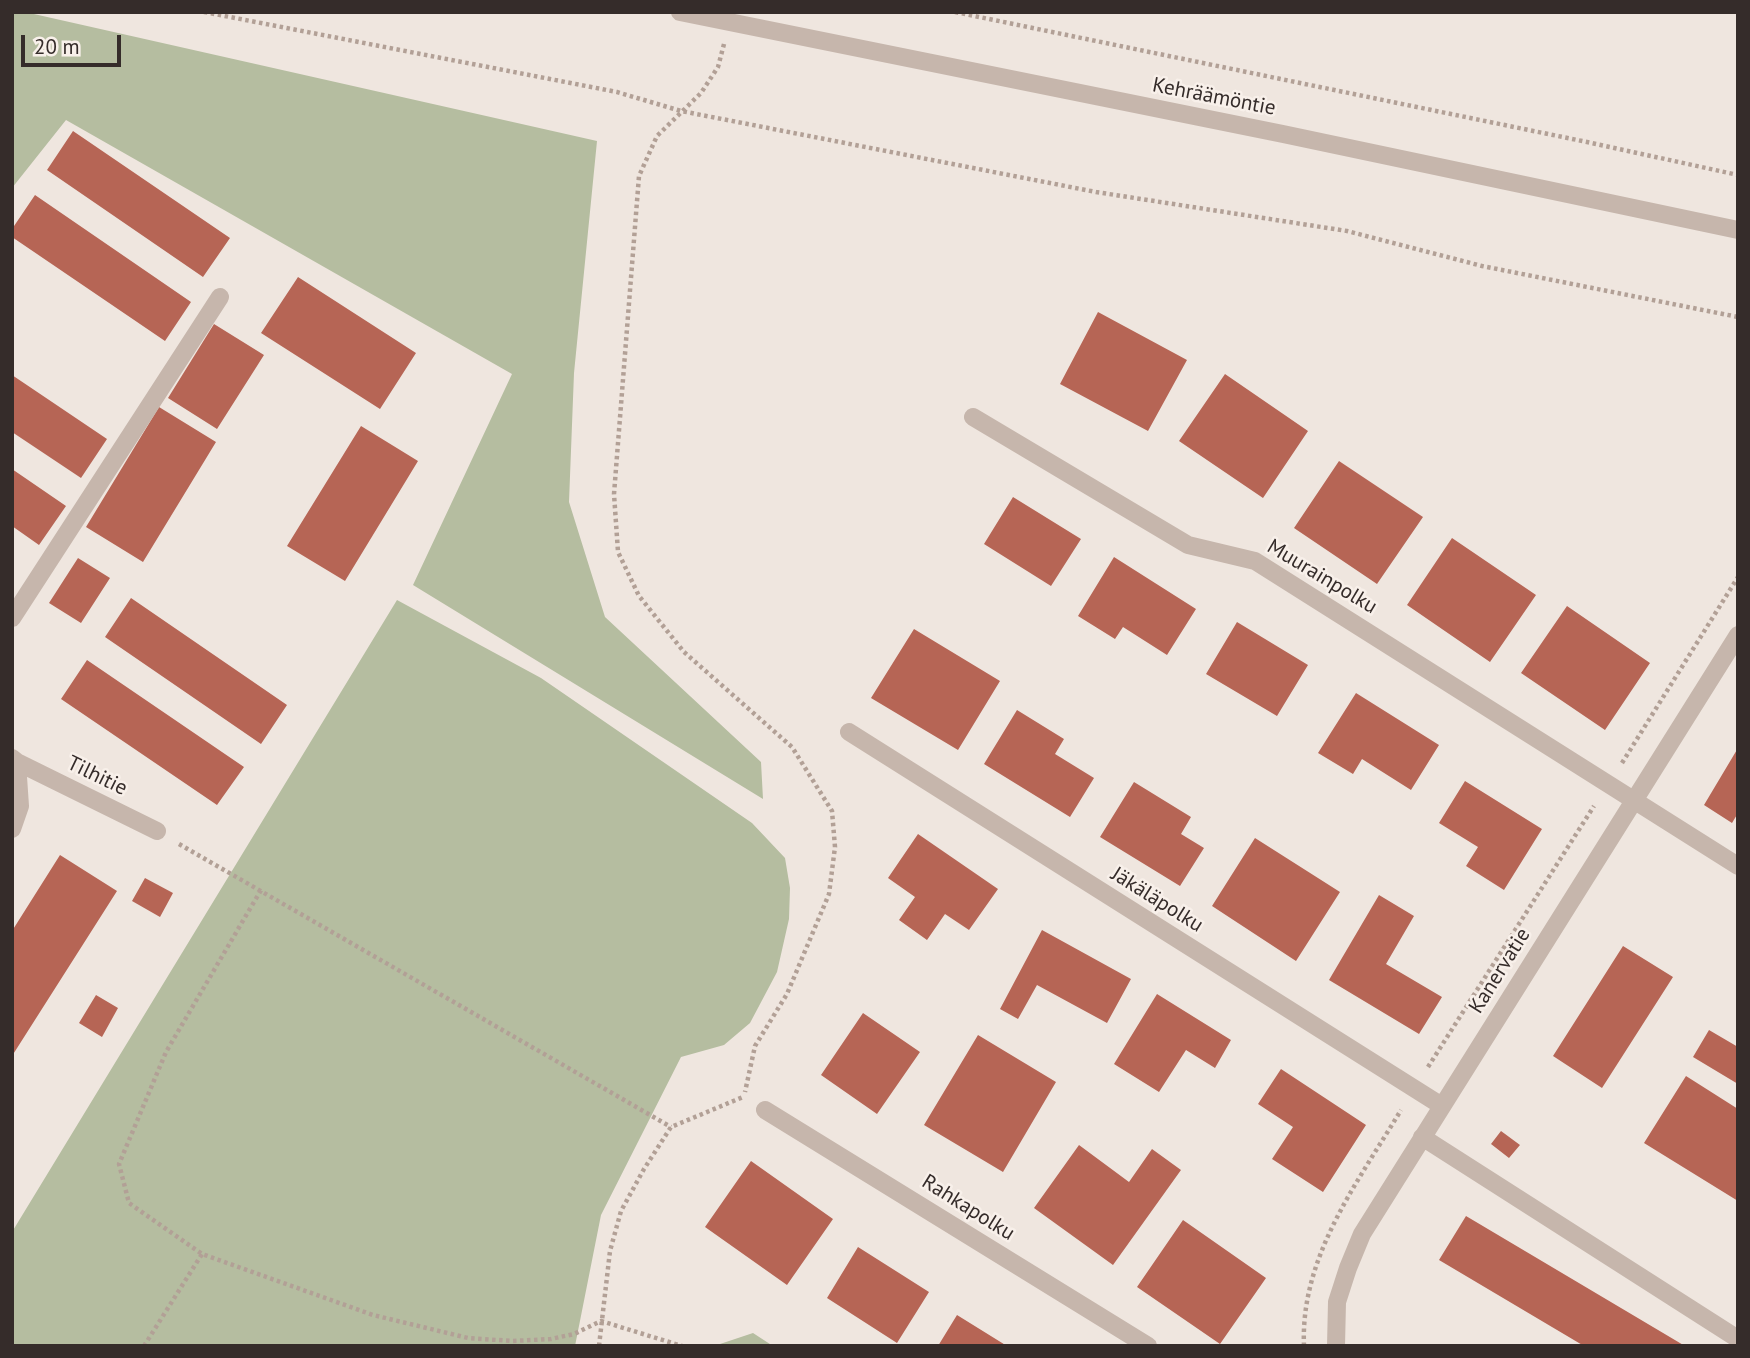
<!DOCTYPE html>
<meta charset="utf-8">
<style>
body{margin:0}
#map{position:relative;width:1750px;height:1358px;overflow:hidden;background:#efe6df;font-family:"PT Sans",sans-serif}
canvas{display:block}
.frame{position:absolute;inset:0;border:14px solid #352c2a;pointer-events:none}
.scale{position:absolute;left:21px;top:35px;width:100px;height:32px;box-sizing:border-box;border:4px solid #352c2a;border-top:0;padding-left:9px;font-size:21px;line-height:24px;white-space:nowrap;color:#352c2a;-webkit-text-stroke:5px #f8f0ea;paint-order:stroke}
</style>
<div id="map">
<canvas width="1750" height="1358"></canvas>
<div class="frame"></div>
<div class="scale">20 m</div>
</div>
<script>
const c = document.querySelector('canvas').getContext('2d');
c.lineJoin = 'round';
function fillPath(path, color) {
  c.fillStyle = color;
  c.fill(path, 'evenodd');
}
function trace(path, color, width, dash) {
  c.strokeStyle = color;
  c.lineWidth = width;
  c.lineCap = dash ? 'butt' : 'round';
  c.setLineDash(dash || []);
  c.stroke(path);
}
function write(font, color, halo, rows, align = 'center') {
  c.font = font + ' "PT Sans",sans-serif';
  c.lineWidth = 5;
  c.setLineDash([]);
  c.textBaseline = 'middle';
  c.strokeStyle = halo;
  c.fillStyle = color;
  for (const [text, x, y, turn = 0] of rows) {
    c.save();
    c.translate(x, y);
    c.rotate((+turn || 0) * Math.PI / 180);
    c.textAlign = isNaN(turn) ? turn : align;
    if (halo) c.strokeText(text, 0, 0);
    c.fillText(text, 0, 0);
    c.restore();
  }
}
fillPath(new Path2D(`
 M 12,12 L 25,12 L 597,141 L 574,373 L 569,502 L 605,617 L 761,762 L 763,799 L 413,585 L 512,374 L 66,120 L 12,188 Z
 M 397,600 L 541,678 L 752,823 L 785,858 L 790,888 L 789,919 L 777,972 L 750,1023 L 724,1045 L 681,1057 L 601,1215 L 575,1346 L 12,1346 L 12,1232 Z
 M 753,1333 L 773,1346 L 714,1346 Z`), '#b5bda0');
fillPath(new Path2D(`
 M 73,131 L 230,238 L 203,277 L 47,170 Z
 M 35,195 L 191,302 L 165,341 L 12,237 L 12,229 Z
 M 298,277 L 416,353 L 380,409 L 261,333 Z
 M 1098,312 L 1187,360 L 1148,431 L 1060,384 Z
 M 214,324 L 264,355 L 217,429 L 168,398 Z
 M 1225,374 L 1308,431 L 1263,498 L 1179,441 Z
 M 12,375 L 107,439 L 81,478 L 12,432 Z
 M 159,407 L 216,442 L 143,562 L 86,527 Z
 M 361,426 L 418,461 L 345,581 L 287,546 Z
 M 1339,461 L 1423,517 L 1377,584 L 1294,528 Z
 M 12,469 L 66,506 L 39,545 L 12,526 Z
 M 1013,497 L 1081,539 L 1051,586 L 984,544 Z
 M 1452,538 L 1536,595 L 1490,662 L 1407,605 Z
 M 1114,557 L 1196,609 L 1167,655 L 1123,627 L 1115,639 L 1078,616 Z
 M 78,558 L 110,578 L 81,623 L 49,603 Z
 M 131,598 L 287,705 L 261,744 L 105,637 Z
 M 1567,606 L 1650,663 L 1605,730 L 1521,673 Z
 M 1237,622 L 1308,665 L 1277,716 L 1206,674 Z
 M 914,629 L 1000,681 L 958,750 L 871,698 Z
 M 87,660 L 244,767 L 217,805 L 61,699 Z
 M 1356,693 L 1439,745 L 1411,790 L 1362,759 L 1353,774 L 1318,753 Z
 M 1017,710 L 1064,739 L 1055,754 L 1094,778 L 1070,817 L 984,764 Z
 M 1738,748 L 1738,813 L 1732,823 L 1704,805 Z
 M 1465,781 L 1542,829 L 1504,890 L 1466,866 L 1478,847 L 1439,823 Z
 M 1134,782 L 1191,817 L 1181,834 L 1204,848 L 1180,886 L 1100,837 Z
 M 918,834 L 998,889 L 969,930 L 945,914 L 927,940 L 899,920 L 915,897 L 888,878 Z
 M 1255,838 L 1340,892 L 1296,961 L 1212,906 Z
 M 60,855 L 117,891 L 12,1056 L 12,931 Z
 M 145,878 L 173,893 L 160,917 L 132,901 Z
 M 1379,895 L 1414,916 L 1386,964 L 1442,997 L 1419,1034 L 1329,980 Z
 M 1042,930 L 1131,979 L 1107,1023 L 1037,985 L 1018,1019 L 1000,1009 Z
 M 1623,946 L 1673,977 L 1602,1088 L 1553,1056 Z
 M 1157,994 L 1231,1040 L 1215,1068 L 1186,1050 L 1159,1092 L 1114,1064 Z
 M 96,995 L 118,1008 L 102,1037 L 79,1023 Z
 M 863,1013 L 920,1052 L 877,1114 L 821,1075 Z
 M 1709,1030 L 1738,1047 L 1738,1084 L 1693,1057 Z
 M 978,1035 L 1056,1082 L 1003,1172 L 924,1125 Z
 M 1281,1069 L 1366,1125 L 1323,1192 L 1272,1159 L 1293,1127 L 1258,1104 Z
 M 1686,1076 L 1738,1109 L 1738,1201 L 1644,1143 Z
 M 1501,1131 L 1520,1145 L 1509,1158 L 1491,1144 Z
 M 1079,1145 L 1129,1182 L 1152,1149 L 1181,1170 L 1113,1265 L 1034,1208 Z
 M 751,1161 L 833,1219 L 787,1285 L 705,1227 Z
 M 1466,1216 L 1685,1346 L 1584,1346 L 1439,1260 Z
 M 1183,1220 L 1266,1278 L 1220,1344 L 1137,1287 Z
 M 858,1247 L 929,1292 L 897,1343 L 827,1298 Z
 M 957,1315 L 1007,1346 L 938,1346 Z`), '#b66555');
trace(new Path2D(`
 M 204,12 L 617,92 L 681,111 L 1096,192 L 1347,231 L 1482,266 L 1738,317
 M 955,12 L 1587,142 L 1738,175
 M 724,44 L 718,67 L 701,93 L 657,136 L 639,176 L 614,494 L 618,552 L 639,596 L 684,652 L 792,747 L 832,811 L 835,847 L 829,894 L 787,994 L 755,1046 L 745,1092
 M 1622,763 L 1738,577
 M 179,844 L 671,1127
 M 261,890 L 166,1052 L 119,1164 L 129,1203 L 202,1254 L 373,1315 L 468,1338 L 512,1341 L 551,1339 L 574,1334 L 601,1321 L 682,1346
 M 1428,1067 L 1594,806
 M 144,1346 L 202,1254
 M 599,1346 L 610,1251 L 621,1211 L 644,1169 L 671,1127 L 743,1097
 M 1304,1346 C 1300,1257 1358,1182 1401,1110`), '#b2a096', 4.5, [3.5, 3.5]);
trace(new Path2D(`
 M 680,12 L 1283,134 L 1738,230
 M 973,417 L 1188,545 L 1255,561 L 1738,866
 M 12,618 L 220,297
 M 849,732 L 1442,1106
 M 12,758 L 17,762 L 20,806 L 12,829
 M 17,762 L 157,831
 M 765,1110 L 1148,1346
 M 1422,1137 L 1738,1339
 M 1336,1346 L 1337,1302 L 1348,1268 L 1362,1234 L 1738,635`), '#c6b6ac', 18);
write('21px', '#352c2a', '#f8f0ea', [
 ["Kehräämöntie",1214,97,11],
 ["Muurainpolku",1322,577,31],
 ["Tilhitie",97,776,26],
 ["Jäkäläpolku",1157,900,32],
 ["Kanervatie",1500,971,-58],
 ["Rahkapolku",968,1208,32]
]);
</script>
